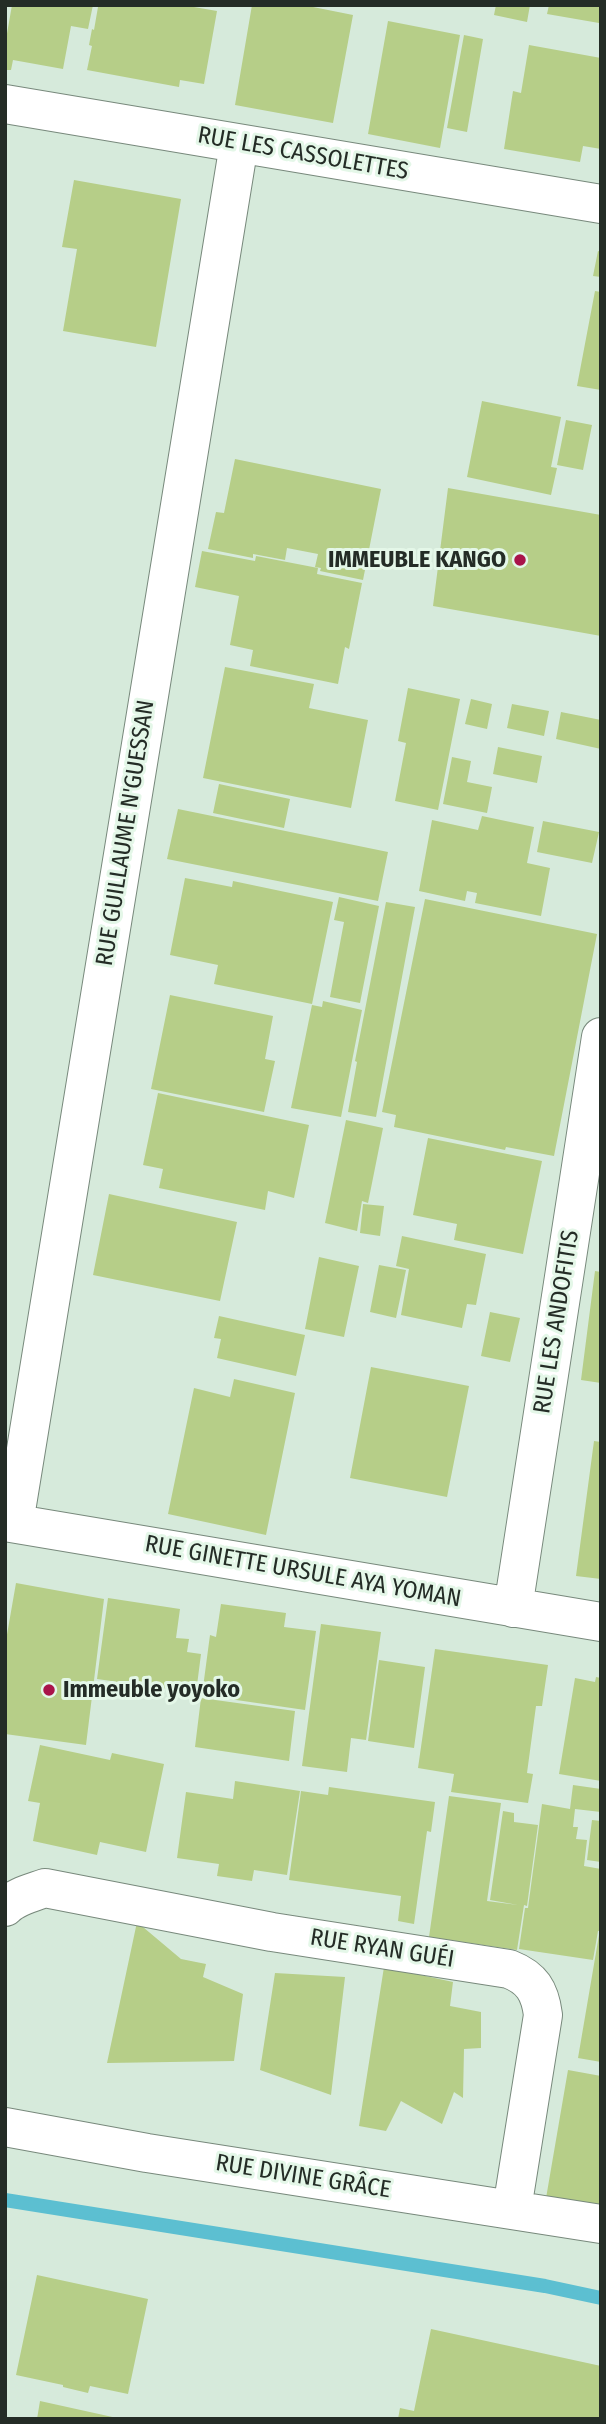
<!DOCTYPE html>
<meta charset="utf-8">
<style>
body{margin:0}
#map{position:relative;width:606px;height:2424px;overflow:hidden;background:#d6eadb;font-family:"Fira Sans Condensed",sans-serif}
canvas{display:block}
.frame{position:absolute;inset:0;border:7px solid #242c26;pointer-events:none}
</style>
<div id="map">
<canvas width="606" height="2424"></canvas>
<div class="frame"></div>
</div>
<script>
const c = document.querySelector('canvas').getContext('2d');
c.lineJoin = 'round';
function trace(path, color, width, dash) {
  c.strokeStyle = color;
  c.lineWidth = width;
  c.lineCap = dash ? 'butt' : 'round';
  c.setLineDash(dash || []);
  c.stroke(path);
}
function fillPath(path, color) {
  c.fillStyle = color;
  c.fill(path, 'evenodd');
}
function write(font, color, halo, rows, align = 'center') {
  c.font = font + ' "Fira Sans Condensed",sans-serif';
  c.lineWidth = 6;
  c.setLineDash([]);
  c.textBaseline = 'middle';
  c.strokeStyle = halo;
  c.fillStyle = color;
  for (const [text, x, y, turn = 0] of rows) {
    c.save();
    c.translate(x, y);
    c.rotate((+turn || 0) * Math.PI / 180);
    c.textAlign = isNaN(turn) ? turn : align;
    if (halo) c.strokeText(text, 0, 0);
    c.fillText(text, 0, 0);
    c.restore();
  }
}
trace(new Path2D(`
 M 5,2200 L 545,2286 L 601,2298`), '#5cbfd1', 14);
fillPath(new Path2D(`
 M 12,5 L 93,5 L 88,29 L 71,26 L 63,69 L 13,60 L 11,70 L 5,70 L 5,45 Z
 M 104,5 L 195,5 L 194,7 L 217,11 L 204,84 L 180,80 L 179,87 L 87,70 L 92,46 L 89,45 L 92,29 L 94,30 L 98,7 L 104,7 Z
 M 252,5 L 303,5 L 353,15 L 333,123 L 235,105 Z
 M 496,5 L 530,5 L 527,22 L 494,15 Z
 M 549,5 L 601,5 L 599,23 L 547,14 Z
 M 388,21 L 460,35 L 440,148 L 368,134 Z
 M 464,35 L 483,39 L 467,132 L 447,128 Z
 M 529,45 L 601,58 L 601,149 L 583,146 L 580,162 L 504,149 L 513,91 L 521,93 Z
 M 74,180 L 181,199 L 156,347 L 63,331 L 77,249 L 62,247 Z
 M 598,251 L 601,252 L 601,277 L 593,276 Z
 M 595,291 L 601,292 L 601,390 L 577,386 Z
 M 482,401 L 561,417 L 551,467 L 557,468 L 551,495 L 467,477 Z
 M 566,420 L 592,425 L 583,470 L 557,465 Z
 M 235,459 L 381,489 L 363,580 L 320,571 L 321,568 L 315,567 L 318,554 L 287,548 L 285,560 L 253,554 L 253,558 L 208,549 L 216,512 L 224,513 Z
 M 448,488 L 601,515 L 601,636 L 433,606 Z
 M 202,551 L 255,561 L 256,556 L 318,568 L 317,574 L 362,583 L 349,649 L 345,647 L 338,684 L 250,666 L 253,650 L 230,645 L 239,596 L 195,587 Z
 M 225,667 L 314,684 L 309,708 L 368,720 L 351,808 L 203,778 Z
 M 408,688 L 460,699 L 438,810 L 395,801 L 406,743 L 398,741 Z
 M 471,699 L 492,704 L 487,729 L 465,724 Z
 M 512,704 L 549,711 L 544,736 L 507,728 Z
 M 561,712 L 601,720 L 601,749 L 556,739 Z
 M 498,747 L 542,756 L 537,783 L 493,774 Z
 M 452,757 L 471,761 L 467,782 L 492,787 L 487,813 L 443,804 Z
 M 219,784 L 290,799 L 284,828 L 213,813 Z
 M 178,809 L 388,852 L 378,901 L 167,859 Z
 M 482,816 L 534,827 L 527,863 L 550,868 L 541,916 L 475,903 L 477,893 L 467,891 L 465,901 L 419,891 L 432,820 L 478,830 Z
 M 543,821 L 599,832 L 592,863 L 537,852 Z
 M 185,878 L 232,887 L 233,881 L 333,902 L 312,1004 L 214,984 L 218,965 L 170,955 Z
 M 339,897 L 379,906 L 360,1003 L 330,997 L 344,922 L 334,920 Z
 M 425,899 L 597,934 L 554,1156 L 506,1147 L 505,1150 L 394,1127 L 396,1115 L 382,1112 Z
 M 386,902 L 415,907 L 376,1117 L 348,1112 L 357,1062 L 355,1061 Z
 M 170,995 L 273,1016 L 265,1059 L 275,1061 L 264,1112 L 151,1089 Z
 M 323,1001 L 362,1010 L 341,1117 L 291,1108 L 312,1005 L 322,1007 Z
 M 158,1093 L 309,1125 L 294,1198 L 268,1191 L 265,1210 L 159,1188 L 163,1169 L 143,1165 Z
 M 346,1120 L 383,1128 L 368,1203 L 362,1201 L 357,1231 L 325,1223 Z
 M 428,1138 L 542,1161 L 523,1254 L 454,1240 L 457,1224 L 413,1215 Z
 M 109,1194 L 237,1222 L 220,1301 L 93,1275 Z
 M 363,1204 L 384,1206 L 380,1236 L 360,1233 Z
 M 402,1236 L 486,1254 L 476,1305 L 467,1304 L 462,1328 L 401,1315 L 409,1269 L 396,1266 Z
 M 319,1257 L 359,1266 L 344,1337 L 305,1329 Z
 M 379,1265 L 406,1270 L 396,1318 L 370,1312 Z
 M 595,1271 L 601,1272 L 601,1383 L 581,1380 Z
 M 490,1312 L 520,1318 L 510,1362 L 481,1356 Z
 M 219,1316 L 305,1335 L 296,1376 L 217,1358 L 221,1339 L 214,1338 Z
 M 371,1367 L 469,1386 L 447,1497 L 350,1478 Z
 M 234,1379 L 295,1393 L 266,1535 L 168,1514 L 194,1388 L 230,1397 Z
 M 594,1441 L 601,1442 L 601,1579 L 576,1576 Z
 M 16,1583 L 104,1599 L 86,1745 L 5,1734 L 5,1646 Z
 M 108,1598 L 180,1609 L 176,1638 L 189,1639 L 187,1652 L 201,1654 L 196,1693 L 97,1679 Z
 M 221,1604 L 286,1613 L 284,1627 L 316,1631 L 305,1710 L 202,1695 L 210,1635 L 216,1637 Z
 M 321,1624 L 381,1632 L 366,1740 L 351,1738 L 347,1772 L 302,1766 Z
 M 435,1649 L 548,1665 L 542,1706 L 536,1706 L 527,1773 L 533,1774 L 528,1803 L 451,1792 L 454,1774 L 418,1768 Z
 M 379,1660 L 425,1667 L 414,1748 L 368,1741 Z
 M 596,1677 L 601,1678 L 601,1781 L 559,1774 L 575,1678 L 595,1682 Z
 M 201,1698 L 295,1711 L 289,1761 L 195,1747 Z
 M 40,1745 L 110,1760 L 112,1753 L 164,1764 L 146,1852 L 100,1842 L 97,1855 L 33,1841 L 40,1803 L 28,1801 Z
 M 235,1781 L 300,1791 L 287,1875 L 254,1870 L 252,1881 L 217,1876 L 219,1864 L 177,1858 L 186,1792 L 233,1799 Z
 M 573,1785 L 601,1789 L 601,1812 L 575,1809 L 573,1827 L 578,1827 L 576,1839 L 587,1840 L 584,1866 L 601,1869 L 601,1931 L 598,1931 L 593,1960 L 519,1949 L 525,1908 L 528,1908 L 542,1804 L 570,1809 Z
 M 329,1787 L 435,1802 L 431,1832 L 427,1831 L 414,1924 L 398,1921 L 401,1896 L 289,1880 L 301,1791 L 328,1795 Z
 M 449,1796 L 501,1803 L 487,1901 L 518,1905 L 490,1900 L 503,1811 L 514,1813 L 514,1822 L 538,1825 L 527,1906 L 524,1905 L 517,1950 L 429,1937 Z
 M 592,1820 L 601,1821 L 601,1862 L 587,1860 Z
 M 137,1922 L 181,1959 L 206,1964 L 203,1977 L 243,1994 L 234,2061 L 107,2063 Z
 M 599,1935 L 601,1935 L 601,2062 L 578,2058 Z
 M 384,1967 L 453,1982 L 450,2006 L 481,2012 L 481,2048 L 464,2049 L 463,2098 L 454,2092 L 442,2124 L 401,2101 L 386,2131 L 359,2126 Z
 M 275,1973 L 345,1977 L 331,2095 L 260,2070 Z
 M 568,2070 L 601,2076 L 601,2215 L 545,2204 Z
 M 37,2275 L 148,2299 L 128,2394 L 90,2386 L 88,2393 L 63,2387 L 63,2385 L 16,2375 Z
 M 431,2329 L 601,2366 L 601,2419 L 398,2419 L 400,2408 L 414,2411 Z
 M 40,2401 L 117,2418 L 117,2419 L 37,2419 Z`), '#b6ce88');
const street = new Path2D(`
 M 5,104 L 601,204
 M 5,1522 L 601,1622
 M 14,1523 L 239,144
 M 513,1608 L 601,1037
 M 5,1907 C 15,1897 31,1893 45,1888 L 272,1932 L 509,1969 C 532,1978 540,1991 543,2015 L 512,2209
 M 5,2127 L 147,2153 L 601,2224`);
trace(street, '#78897c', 40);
trace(street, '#fff', 38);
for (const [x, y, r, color] of [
 [520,560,7,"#a91449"],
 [49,1690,7,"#a91449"]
]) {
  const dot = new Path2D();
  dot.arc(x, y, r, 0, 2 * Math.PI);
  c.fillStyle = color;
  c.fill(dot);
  trace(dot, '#e4f7e8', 2.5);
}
write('24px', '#242c26', '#e4f7e8', [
 ["RUE LES CASSOLETTES",303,154,10],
 ["RUE GUILLAUME N'GUESSAN",126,833,-81],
 ["RUE LES ANDOFITIS",557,1322,-81],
 ["RUE GINETTE URSULE AYA YOMAN",303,1572,10],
 ["RUE RYAN GUÉI",382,1949,9],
 ["RUE DIVINE GRÂCE",303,2177,9]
]);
write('bold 24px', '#242c26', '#e4f7e8', [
 ["IMMEUBLE KANGO",506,560],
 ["Immeuble yoyoko",63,1690,"left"]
], 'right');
</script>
